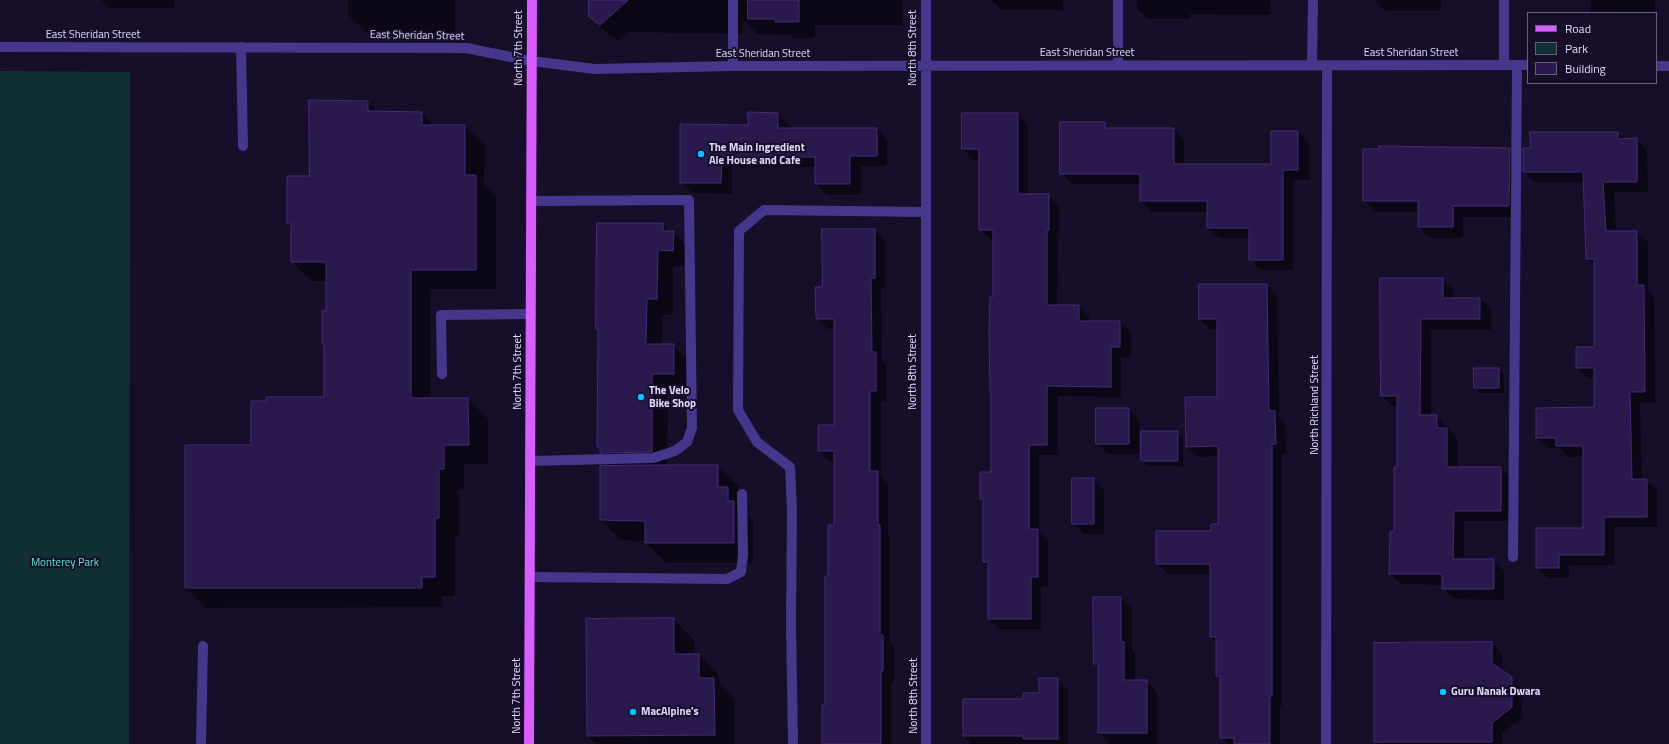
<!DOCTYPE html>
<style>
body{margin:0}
#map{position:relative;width:1669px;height:744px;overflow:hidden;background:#170e29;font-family:"Titillium Web",sans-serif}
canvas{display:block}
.legend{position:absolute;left:1527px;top:12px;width:130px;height:72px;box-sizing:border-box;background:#170e29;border:1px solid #685e7f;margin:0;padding:5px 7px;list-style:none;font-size:12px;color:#e1d7ff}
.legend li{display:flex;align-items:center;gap:8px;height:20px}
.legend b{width:20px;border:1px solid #685e7f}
</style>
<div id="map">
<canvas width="1669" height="744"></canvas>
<ul class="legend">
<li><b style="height:5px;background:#d85eff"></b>Road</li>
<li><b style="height:11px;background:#113034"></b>Park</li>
<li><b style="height:11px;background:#2a194c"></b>Building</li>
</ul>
</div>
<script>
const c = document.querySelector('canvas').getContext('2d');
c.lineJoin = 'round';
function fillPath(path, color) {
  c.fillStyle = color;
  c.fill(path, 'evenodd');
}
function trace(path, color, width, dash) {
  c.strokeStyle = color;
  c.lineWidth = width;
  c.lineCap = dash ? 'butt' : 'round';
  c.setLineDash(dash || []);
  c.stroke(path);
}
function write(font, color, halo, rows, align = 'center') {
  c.font = font + ' "Titillium Web",sans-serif';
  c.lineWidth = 4;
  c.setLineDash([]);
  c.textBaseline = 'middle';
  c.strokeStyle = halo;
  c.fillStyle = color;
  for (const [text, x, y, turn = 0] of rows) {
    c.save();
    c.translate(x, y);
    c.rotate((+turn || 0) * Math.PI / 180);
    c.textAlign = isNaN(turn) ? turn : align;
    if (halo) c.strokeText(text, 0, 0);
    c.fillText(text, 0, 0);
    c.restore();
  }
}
fillPath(new Path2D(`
 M 0,71 L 130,72 L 129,744 L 0,744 Z`), '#113034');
fillPath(new Path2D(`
 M 101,0 L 174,0 L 174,8 L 110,8 Z
 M 348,0 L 455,0 L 455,36 L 369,35 L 348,15 Z
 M 590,0 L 902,0 L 902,25 L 815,25 L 815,38 L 793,38 L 790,35 L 757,34 L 743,19 L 743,34 L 628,32 L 618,41 L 607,33 L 590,16 Z
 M 991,0 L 1063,0 L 1063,10 L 1001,10 Z
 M 1137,0 L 1270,0 L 1270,15 L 1190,14 L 1190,19 L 1148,19 L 1137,8 Z
 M 1375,0 L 1441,0 L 1441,11 L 1385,11 Z
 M 1591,0 L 1655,0 L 1655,13 L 1591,13 Z
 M 368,102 L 378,112 L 421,113 L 434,126 L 465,126 L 485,146 L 484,184 L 496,195 L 496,289 L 430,289 L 430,399 L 468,399 L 488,419 L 488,464 L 464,464 L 464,489 L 459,489 L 459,537 L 455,537 L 455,596 L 442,596 L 442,607 L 206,608 L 186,588 L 252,446 L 325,398 L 325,346 L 323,344 L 327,312 L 327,281 L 312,281 L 292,262 L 292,228 L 288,223 L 288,177 L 310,177 Z
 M 777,114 L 788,124 L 788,129 L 877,129 L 887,140 L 887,166 L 861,166 L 861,195 L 827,195 L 816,184 L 816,167 L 732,167 L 732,194 L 692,193 L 681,182 L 749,126 Z
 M 963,114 L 1018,114 L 1028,124 L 1028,195 L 1048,195 L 1059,206 L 1057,306 L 1079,306 L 1089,316 L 1089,322 L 1120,322 L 1131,332 L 1131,357 L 1121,357 L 1121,397 L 1058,396 L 1058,455 L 1039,455 L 1039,532 L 1048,541 L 1048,587 L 1041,587 L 1041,629 L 999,629 L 989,619 L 989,566 L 984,561 L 984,502 L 981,499 L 992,473 L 991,298 L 994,298 L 994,240 L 991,240 L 980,229 L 980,160 L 973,160 L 963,149 Z
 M 1104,123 L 1110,129 L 1174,129 L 1184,140 L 1184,165 L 1272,165 L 1298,132 L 1309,143 L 1309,180 L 1293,180 L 1293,270 L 1261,270 L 1250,259 L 1250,238 L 1219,238 L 1208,228 L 1208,212 L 1152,212 L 1141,201 L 1141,184 L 1072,184 L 1061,173 Z
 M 1531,133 L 1618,133 L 1624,139 L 1636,139 L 1647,150 L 1648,192 L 1614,192 L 1616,232 L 1637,232 L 1648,242 L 1648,290 L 1654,297 L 1655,403 L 1640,403 L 1642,480 L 1646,480 L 1657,490 L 1657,527 L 1614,527 L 1614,565 L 1569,565 L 1569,578 L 1548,578 L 1537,568 L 1584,529 L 1584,456 L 1568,457 L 1560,448 L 1548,448 L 1537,438 L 1595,408 L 1595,378 L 1588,378 L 1577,368 L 1595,348 L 1595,267 L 1587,258 L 1585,182 L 1534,182 L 1524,171 L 1531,149 Z
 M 1509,149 L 1520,160 L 1519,217 L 1463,217 L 1463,238 L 1429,238 L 1419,227 L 1419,212 L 1375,212 L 1364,201 Z
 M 663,224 L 670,232 L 673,232 L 689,248 L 689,266 L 673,266 L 673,315 L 662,315 L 662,345 L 673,345 L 689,361 L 689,389 L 668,389 L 667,466 L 717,466 L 738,486 L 738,498 L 748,508 L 748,516 L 753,522 L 753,563 L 666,563 L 646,543 L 646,541 L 621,540 L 601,520 L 601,467 L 616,467 L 601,452 L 601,450 L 598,447 L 599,331 L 597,328 Z
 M 875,230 L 885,241 L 885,289 L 881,289 L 882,360 L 886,364 L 886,401 L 881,401 L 881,476 L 888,483 L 888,535 L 890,537 L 890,643 L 894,647 L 894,682 L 891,682 L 891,744 L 823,744 L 826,706 L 829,577 L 835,526 L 835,462 L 830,462 L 820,451 L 820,426 L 835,426 L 835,329 L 828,329 L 817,318 L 823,288 Z
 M 1381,279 L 1442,279 L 1453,290 L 1453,299 L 1480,299 L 1491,309 L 1491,330 L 1431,330 L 1431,416 L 1437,416 L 1458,440 L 1458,468 L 1501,468 L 1511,478 L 1512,521 L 1464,521 L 1464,560 L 1494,560 L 1504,571 L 1504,600 L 1454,599 L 1443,588 L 1443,585 L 1401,584 L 1390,573 L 1395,532 L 1398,468 L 1398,406 L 1392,406 L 1382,396 Z
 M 1267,285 L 1277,296 L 1279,417 L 1285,423 L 1286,454 L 1282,454 L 1282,706 L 1280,706 L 1280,744 L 1228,744 L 1221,737 L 1221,679 L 1217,675 L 1217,643 L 1211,637 L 1211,574 L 1168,574 L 1157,563 L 1212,532 L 1219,525 L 1219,456 L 1198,457 L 1187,446 L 1218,398 L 1218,329 L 1210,329 L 1200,319 Z
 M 1499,369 L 1504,374 L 1504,393 L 1480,393 L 1475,387 Z
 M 1128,409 L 1139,419 L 1139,454 L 1108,454 L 1097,444 Z
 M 1142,432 L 1177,432 L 1183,438 L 1183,466 L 1147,466 L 1142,461 Z
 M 1094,479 L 1104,490 L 1104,534 L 1084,534 L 1073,523 Z
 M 1121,598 L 1132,609 L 1132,651 L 1135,654 L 1135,681 L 1146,681 L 1157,692 L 1157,744 L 1110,744 L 1099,733 L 1099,667 L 1095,664 Z
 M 673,619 L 694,640 L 694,655 L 699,655 L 719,676 L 719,684 L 734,699 L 734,744 L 596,744 L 588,736 Z
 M 1491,643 L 1502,654 L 1502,672 L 1522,689 L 1522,718 L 1502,733 L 1502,744 L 1378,744 L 1375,742 Z
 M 1057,679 L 1068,690 L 1068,744 L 972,744 L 964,736 L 1024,700 L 1040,694 Z`), '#0007');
const building = new Path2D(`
 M 589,0 L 628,0 L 600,25 L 589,17 Z
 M 748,0 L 799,0 L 799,22 L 775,22 L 775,19 L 748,19 Z
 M 309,100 L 368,101 L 368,111 L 422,112 L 422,125 L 465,125 L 465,175 L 476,175 L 476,270 L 411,270 L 411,398 L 468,398 L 469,445 L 444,445 L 444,469 L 439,469 L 439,518 L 435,518 L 435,577 L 422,577 L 422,588 L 185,588 L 185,445 L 251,445 L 251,401 L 266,401 L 266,397 L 324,397 L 324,344 L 322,344 L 322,311 L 326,311 L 326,262 L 291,262 L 291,223 L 287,223 L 287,176 L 309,176 Z
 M 748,112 L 778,113 L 778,128 L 877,128 L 877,156 L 850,156 L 850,184 L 815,184 L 815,157 L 722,157 L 721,183 L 680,183 L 680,124 L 748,125 Z
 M 962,113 L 1018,113 L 1018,194 L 1049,194 L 1049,230 L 1047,230 L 1047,305 L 1079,305 L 1079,321 L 1120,321 L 1120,347 L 1111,347 L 1111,387 L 1047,386 L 1047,445 L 1029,445 L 1029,529 L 1038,529 L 1038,577 L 1031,577 L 1031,619 L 988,619 L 988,562 L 983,562 L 983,499 L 980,499 L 980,472 L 991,472 L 991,392 L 990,392 L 989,334 L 990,297 L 993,297 L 993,230 L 979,230 L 979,149 L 962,149 Z
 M 1060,122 L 1105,122 L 1105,128 L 1174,128 L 1174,164 L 1271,164 L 1271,131 L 1298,131 L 1298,170 L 1283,170 L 1283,260 L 1249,260 L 1249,228 L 1207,228 L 1207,201 L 1140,201 L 1140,174 L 1060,174 Z
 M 1530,132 L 1618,132 L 1618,139 L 1637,138 L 1637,182 L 1603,182 L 1606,231 L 1637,231 L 1637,285 L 1644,285 L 1645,392 L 1630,392 L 1632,479 L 1647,479 L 1647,517 L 1604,517 L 1604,555 L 1559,555 L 1559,568 L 1536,568 L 1536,528 L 1583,528 L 1583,446 L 1556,446 L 1556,438 L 1536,438 L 1536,408 L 1594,407 L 1594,368 L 1576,368 L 1576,347 L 1594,347 L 1594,259 L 1586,259 L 1583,172 L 1523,172 L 1523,148 L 1530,148 Z
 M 1379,146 L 1510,148 L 1509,206 L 1453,206 L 1453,227 L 1418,227 L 1418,201 L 1363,201 L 1363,149 L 1379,149 Z
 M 597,223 L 663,223 L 663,231 L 674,231 L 673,251 L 658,250 L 657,299 L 647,299 L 646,344 L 674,344 L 674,374 L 652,374 L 652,452 L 600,453 L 600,447 L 597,447 L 598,329 L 596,329 Z
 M 822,229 L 875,229 L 875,278 L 871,278 L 872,352 L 876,352 L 876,391 L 870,391 L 870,471 L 878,471 L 878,525 L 880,525 L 880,635 L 883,635 L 883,671 L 881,671 L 881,744 L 822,744 L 822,705 L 825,705 L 825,576 L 828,576 L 828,525 L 834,525 L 834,451 L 818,451 L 818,425 L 834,425 L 834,319 L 816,319 L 815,287 L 822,287 Z
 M 1380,278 L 1443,278 L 1443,298 L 1480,298 L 1480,319 L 1421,319 L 1420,415 L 1437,415 L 1437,428 L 1447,428 L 1447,467 L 1501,467 L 1501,511 L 1454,511 L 1453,559 L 1494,559 L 1494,589 L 1442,589 L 1442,574 L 1389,574 L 1390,531 L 1394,531 L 1394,467 L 1397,467 L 1397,396 L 1381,396 Z
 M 1199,284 L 1267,284 L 1269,411 L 1275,411 L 1276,444 L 1272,444 L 1272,696 L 1270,696 L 1270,744 L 1234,744 L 1234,738 L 1220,738 L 1220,676 L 1216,676 L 1216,637 L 1210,637 L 1210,564 L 1156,564 L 1156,531 L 1211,531 L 1211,524 L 1218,524 L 1218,446 L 1186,447 L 1185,397 L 1217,397 L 1217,319 L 1199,319 Z
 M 1474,368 L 1499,368 L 1499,388 L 1474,388 Z
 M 1096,408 L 1129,408 L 1129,444 L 1096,444 Z
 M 1141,431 L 1178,431 L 1178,461 L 1141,461 Z
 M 652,465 L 718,465 L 718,487 L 728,487 L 728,501 L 734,501 L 734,543 L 645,543 L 645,521 L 600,520 L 600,466 Z
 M 1072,478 L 1094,478 L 1094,524 L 1072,524 Z
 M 1093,597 L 1121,597 L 1121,642 L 1124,642 L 1124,680 L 1147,680 L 1147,733 L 1098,733 L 1098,664 L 1094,664 Z
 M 674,618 L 674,654 L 699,654 L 699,678 L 714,678 L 715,735 L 587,736 L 586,619 Z
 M 1492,642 L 1492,663 L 1512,677 L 1512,707 L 1492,723 L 1492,742 L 1374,742 L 1374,643 Z
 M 1039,678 L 1058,678 L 1058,739 L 1023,739 L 1023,736 L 963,736 L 963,699 L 1023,699 L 1023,693 L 1039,693 Z`);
fillPath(building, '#2a194c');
trace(building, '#442a79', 1);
trace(new Path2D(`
 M 733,0 L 733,66
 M 241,47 L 243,146
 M 1118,64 L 1118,0
 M 1504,65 L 1504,0
 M 442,374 L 441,315 L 531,314
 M 530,461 L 653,458 L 675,451 L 687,442 L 692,428 L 689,200 L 531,201
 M 1513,557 L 1517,65
 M 530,577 L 727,579 L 741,572 L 743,555 L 742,494
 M 201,744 L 203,646
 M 793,744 L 791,623 L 792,509 L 790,467 L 757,442 L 738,410 L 739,231 L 764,210 L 925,212`), '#45378b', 10);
trace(new Path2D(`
 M 926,0 L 926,744
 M 0,47 L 466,48 L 531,61 L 595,69 L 733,66 L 1528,65
 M 1312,65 L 1313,0
 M 1656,66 L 1669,66
 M 1326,744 L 1327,66`), '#45378b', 10);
trace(new Path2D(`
 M 529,744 L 532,0`), '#d85eff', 10);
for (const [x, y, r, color] of [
 [701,154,4,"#03c5ff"],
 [641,397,4,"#03c5ff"],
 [1443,692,4,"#03c5ff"],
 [633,712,4,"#03c5ff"]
]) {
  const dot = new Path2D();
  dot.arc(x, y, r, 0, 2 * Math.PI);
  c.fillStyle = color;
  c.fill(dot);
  trace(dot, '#170e29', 1.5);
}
write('11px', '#e1d7ff', '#170e29', [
 ["East Sheridan Street",93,35],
 ["East Sheridan Street",417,36,1],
 ["North 7th Street",519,48,-90],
 ["North 8th Street",913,48,-90],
 ["East Sheridan Street",1087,53],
 ["East Sheridan Street",1411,53],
 ["East Sheridan Street",763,54],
 ["North 7th Street",518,372,-90],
 ["North 8th Street",913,372,-90],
 ["North Richland Street",1315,405,-90],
 ["North 7th Street",517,696,-90],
 ["North 8th Street",914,696,-90]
]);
write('bold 11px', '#e1d7ff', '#170e29', [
 ["The Main Ingredient",709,148],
 ["Ale House and Cafe",709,161],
 ["The Velo",649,391],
 ["Bike Shop",649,404],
 ["Guru Nanak Dwara",1451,692],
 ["MacAlpine's",641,712]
], 'left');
write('11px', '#5ae8d7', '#170e29', [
 ["Monterey Park",65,563]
]);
</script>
